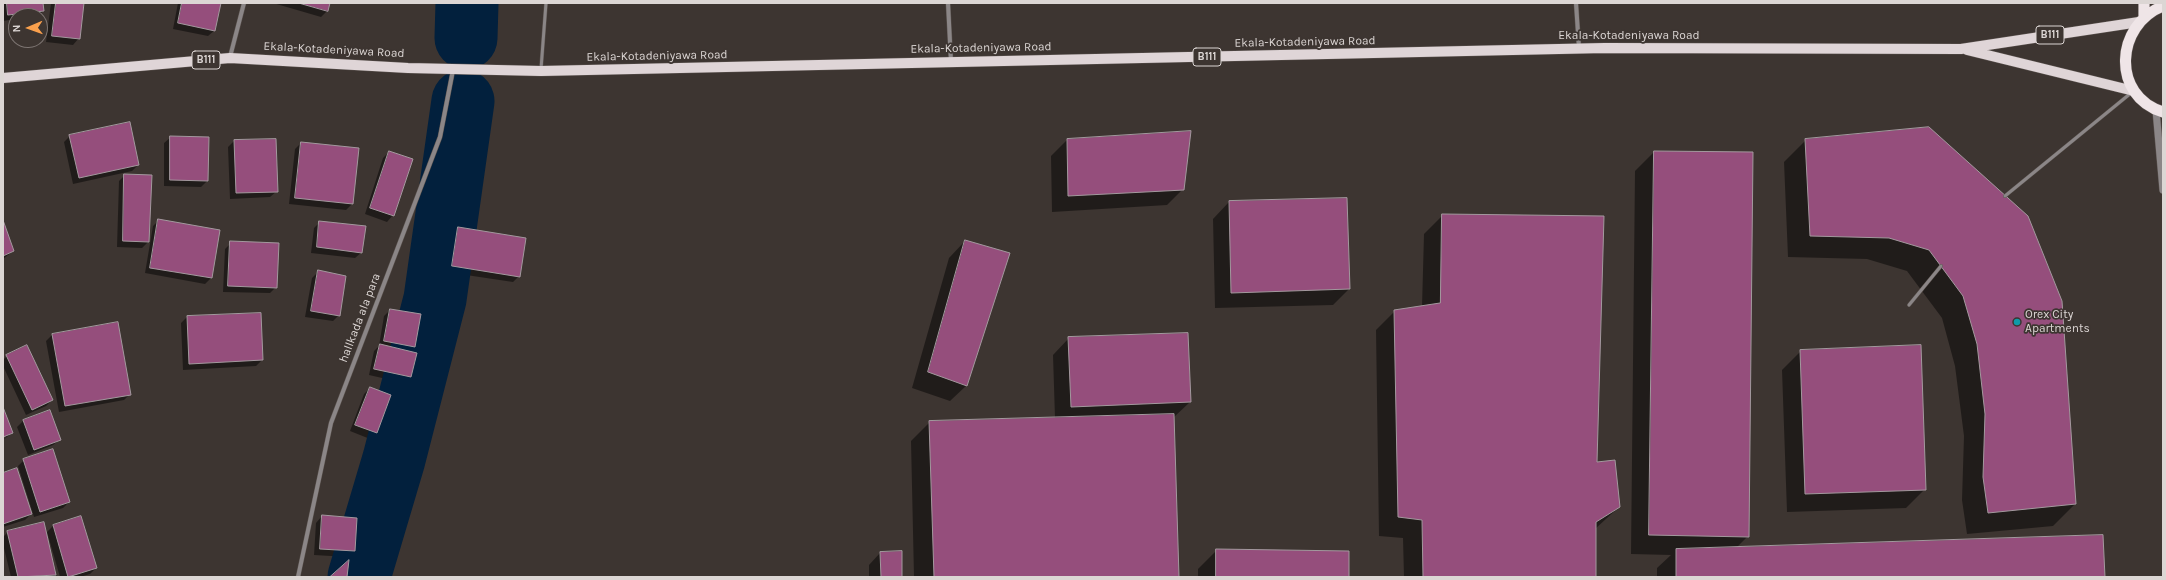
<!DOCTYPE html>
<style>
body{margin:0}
#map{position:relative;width:2166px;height:580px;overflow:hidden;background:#3d3531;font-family:Karla,sans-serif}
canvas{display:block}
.frame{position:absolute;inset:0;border:4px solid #dcd6d4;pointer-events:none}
.north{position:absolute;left:8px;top:8px;width:40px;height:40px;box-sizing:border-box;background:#3d3531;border:1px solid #7d7572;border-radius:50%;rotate:268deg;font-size:11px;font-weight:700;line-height:16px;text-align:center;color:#dcd6d4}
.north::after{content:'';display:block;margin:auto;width:14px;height:18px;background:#f9a04d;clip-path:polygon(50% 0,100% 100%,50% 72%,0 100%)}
</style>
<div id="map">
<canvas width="2166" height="580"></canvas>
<div class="frame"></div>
<div class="north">N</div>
</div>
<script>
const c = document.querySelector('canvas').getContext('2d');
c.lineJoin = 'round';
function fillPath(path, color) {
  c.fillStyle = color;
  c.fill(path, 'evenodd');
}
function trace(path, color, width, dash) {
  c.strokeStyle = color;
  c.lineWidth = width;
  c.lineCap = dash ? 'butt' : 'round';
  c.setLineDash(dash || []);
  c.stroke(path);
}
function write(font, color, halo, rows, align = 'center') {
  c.font = font + ' Karla,sans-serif';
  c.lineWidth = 3.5;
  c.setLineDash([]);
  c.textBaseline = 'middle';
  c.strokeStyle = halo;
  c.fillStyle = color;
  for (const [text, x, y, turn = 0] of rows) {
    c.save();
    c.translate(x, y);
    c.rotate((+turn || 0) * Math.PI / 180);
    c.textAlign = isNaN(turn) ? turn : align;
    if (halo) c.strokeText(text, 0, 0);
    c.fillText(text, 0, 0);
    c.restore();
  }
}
fillPath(new Path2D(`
 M 3,3 L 42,3 L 43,11 L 38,16 L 16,16 L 16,19 L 3,21 Z
 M 51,3 L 83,3 L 79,38 L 73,45 L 46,42 Z
 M 178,3 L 220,3 L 215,30 L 208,36 L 173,29 Z
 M 273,3 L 329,3 L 327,11 L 321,17 Z
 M 1929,128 L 2075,504 L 2053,526 L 1967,534 L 1962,500 L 1964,436 L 1955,366 L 1942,318 L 1907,271 L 1867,259 L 1788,257 L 1784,162 L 1806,140 Z
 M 70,136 L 138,165 L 132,171 L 73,184 L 64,142 Z
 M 171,137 L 207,181 L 201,187 L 164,186 L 164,143 Z
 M 1067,140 L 1183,189 L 1167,205 L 1052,212 L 1051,156 Z
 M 234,141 L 277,191 L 270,197 L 230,199 L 228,147 Z
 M 301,143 L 352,204 L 346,210 L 289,204 L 295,149 Z
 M 389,152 L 393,215 L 387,222 L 365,214 L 383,158 Z
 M 1654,152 L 1748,536 L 1736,548 L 2104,577 L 1657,577 L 1657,568 L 1671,555 L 1631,554 L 1635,171 Z
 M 125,175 L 148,242 L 142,248 L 117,247 L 119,181 Z
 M 1346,199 L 1349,289 L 1333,305 L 1215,308 L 1213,219 L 1229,202 Z
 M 1443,215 L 1596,463 L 1619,507 L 1595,529 L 1595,577 L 1404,577 L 1403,538 L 1379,536 L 1376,330 L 1395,311 L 1422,307 L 1424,234 Z
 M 159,220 L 211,278 L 205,284 L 145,273 L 153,226 Z
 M 320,222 L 362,252 L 355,258 L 311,253 L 314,228 Z
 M 3,223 L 13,251 L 3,259 Z
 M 459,228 L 519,276 L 513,282 L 446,272 L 453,234 Z
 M 965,241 L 967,385 L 950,401 L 912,388 L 949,258 Z
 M 231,243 L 276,287 L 270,293 L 223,292 L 225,249 Z
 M 318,272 L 339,315 L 333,321 L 305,317 L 312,278 Z
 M 390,310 L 419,315 L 414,346 L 409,352 L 410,377 L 404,383 L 369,375 L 374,351 L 379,346 L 384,316 Z
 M 187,317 L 262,360 L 256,366 L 183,370 L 181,323 Z
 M 52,335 L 130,394 L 124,400 L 59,412 L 46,341 Z
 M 1069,338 L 1190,402 L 1173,418 L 1178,577 L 914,577 L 911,441 L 930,422 L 1055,418 L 1053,355 Z
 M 1801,351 L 1925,489 L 1906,508 L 1787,512 L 1782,370 Z
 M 7,356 L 52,400 L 46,406 L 26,415 L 3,366 L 3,360 Z
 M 370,388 L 376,433 L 370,439 L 350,431 L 364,394 Z
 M 3,410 L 12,433 L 3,440 L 6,437 L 6,435 L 3,436 Z
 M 49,411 L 60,439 L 53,445 L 28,455 L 17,427 L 23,421 Z
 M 24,460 L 69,502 L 63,508 L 34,517 L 18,466 Z
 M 3,474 L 31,514 L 25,520 L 3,527 Z
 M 322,516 L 354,550 L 348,557 L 314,555 L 316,523 Z
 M 81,518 L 96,568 L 90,574 L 80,577 L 60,577 L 47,532 L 53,526 Z
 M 8,532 L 55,575 L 53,577 L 11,577 L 3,544 L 3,537 Z
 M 1217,550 L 1348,577 L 1198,577 L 1198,569 Z
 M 880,553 L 901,577 L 869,577 L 869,565 Z`), '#0007');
trace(new Path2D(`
 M 466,38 L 467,3
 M 359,577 L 394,459 L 435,299 L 463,101`), '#02203d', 63);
const building = new Path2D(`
 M 7,3 L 43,3 L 44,11 L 8,15 Z
 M 56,3 L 84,3 L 80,39 L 52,36 Z
 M 182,3 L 221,3 L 215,31 L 178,23 Z
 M 299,3 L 330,3 L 328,11 Z
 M 130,122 L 139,165 L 79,178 L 69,135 Z
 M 1929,127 L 2028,216 L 2062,301 L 2076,504 L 1988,513 L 1983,477 L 1985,414 L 1977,344 L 1963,296 L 1929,250 L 1889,238 L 1810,236 L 1805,139 Z
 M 1191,131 L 1184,190 L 1068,196 L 1067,139 Z
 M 170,136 L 209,137 L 208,181 L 170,180 Z
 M 276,139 L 278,192 L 236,193 L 234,140 Z
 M 301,142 L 359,148 L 353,204 L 295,198 Z
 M 389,151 L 413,159 L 394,216 L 370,208 Z
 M 1654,151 L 1753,152 L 1749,537 L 1649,535 Z
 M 124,174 L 152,175 L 149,242 L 123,241 Z
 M 1347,198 L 1350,289 L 1231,293 L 1229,201 Z
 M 1442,214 L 1604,216 L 1597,462 L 1615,460 L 1620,507 L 1596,522 L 1596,577 L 1423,577 L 1422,520 L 1398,517 L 1394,310 L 1440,303 Z
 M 158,219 L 220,230 L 212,278 L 150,268 Z
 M 3,220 L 14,251 L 3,256 Z
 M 319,221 L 366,226 L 362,253 L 317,247 Z
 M 458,227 L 526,238 L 520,277 L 452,266 Z
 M 965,240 L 1010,253 L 967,386 L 928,372 Z
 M 230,241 L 279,243 L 277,288 L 228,286 Z
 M 318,270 L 346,276 L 340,316 L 311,311 Z
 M 390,309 L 421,314 L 415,347 L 384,341 Z
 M 261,313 L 263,360 L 189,364 L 187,316 Z
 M 118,322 L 131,395 L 65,406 L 52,334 Z
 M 1188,333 L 1191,402 L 1071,407 L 1068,337 Z
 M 380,344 L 417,353 L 411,377 L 374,369 Z
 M 27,345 L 53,400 L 32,410 L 6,355 Z
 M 1921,345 L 1926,490 L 1805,494 L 1800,350 Z
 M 370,387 L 391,395 L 377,433 L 355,425 Z
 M 3,407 L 13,433 L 3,437 Z
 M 50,410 L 61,440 L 34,450 L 23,420 Z
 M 1174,414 L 1179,577 L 934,577 L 929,421 Z
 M 53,449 L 70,502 L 40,512 L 23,459 Z
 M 17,468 L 32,514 L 3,524 L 3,473 Z
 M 322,515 L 357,518 L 355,551 L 320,549 Z
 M 81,516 L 97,568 L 68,577 L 53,525 Z
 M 44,522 L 56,575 L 18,577 L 7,531 Z
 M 2103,535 L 2105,577 L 1676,577 L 1676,549 Z
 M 1216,549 L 1349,551 L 1349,577 L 1216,577 Z
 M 902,551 L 902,577 L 881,577 L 880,552 Z
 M 349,560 L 347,577 L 330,577 Z`);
fillPath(building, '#954e7c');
trace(building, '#a3999e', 1);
const service = new Path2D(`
 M 541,69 L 546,3
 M 2005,196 L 2131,93
 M 1909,305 L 1941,266`);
const minor = new Path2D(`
 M 948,3 L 951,62
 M 1576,3 L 1579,48
 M 230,57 L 244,3
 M 298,577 L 331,423 L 440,137 L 453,70`);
const tertiary = new Path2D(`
 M 2156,110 L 2163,190`);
const primary = new Path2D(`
 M 1967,50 L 2134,91
 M 3,78 L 230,58 L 408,68 L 541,71 L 1605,48 L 1961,49 L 2139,22`);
const trunk = new Path2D(`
 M 2144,3 L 2144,16
 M 2163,6 C 2115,25 2111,96 2163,112`);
trace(service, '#5a524e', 4);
trace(minor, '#5a524e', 5);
trace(tertiary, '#5a524e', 8);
trace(primary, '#5a524e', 11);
trace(trunk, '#5a524e', 12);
trace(service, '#8b8687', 3);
trace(minor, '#8b8687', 4);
trace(tertiary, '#8b8687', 7);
trace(primary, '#dfd5d7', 10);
trace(trunk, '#efe5e7', 11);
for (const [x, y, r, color] of [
 [2017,322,4,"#0f9aa8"]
]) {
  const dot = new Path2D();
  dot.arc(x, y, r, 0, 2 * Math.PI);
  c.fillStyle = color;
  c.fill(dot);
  trace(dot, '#3d3531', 1.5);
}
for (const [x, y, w] of [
 [2050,35,28],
 [1207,57,28],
 [206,60,28]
]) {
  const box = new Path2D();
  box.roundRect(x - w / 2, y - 9, w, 18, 3);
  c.fillStyle = '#3d3531';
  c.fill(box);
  trace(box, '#dcd6d4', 1);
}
write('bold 11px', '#dcd6d4', null, [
 ["B111",2050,35],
 ["B111",1207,57],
 ["B111",206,60]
]);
write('12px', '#dcd6d4', '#3d3531', [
 ["Ekala-Kotadeniyawa Road",1629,36],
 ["Ekala-Kotadeniyawa Road",1305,42,-1],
 ["Ekala-Kotadeniyawa Road",981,48,-1],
 ["Ekala-Kotadeniyawa Road",334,50,3],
 ["Ekala-Kotadeniyawa Road",657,56,-1],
 ["hallkada ala para",360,318,-69]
]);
write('12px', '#dcd6d4', '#3d3531', [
 ["Orex City",2025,315],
 ["Apartments",2025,329]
], 'left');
</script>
